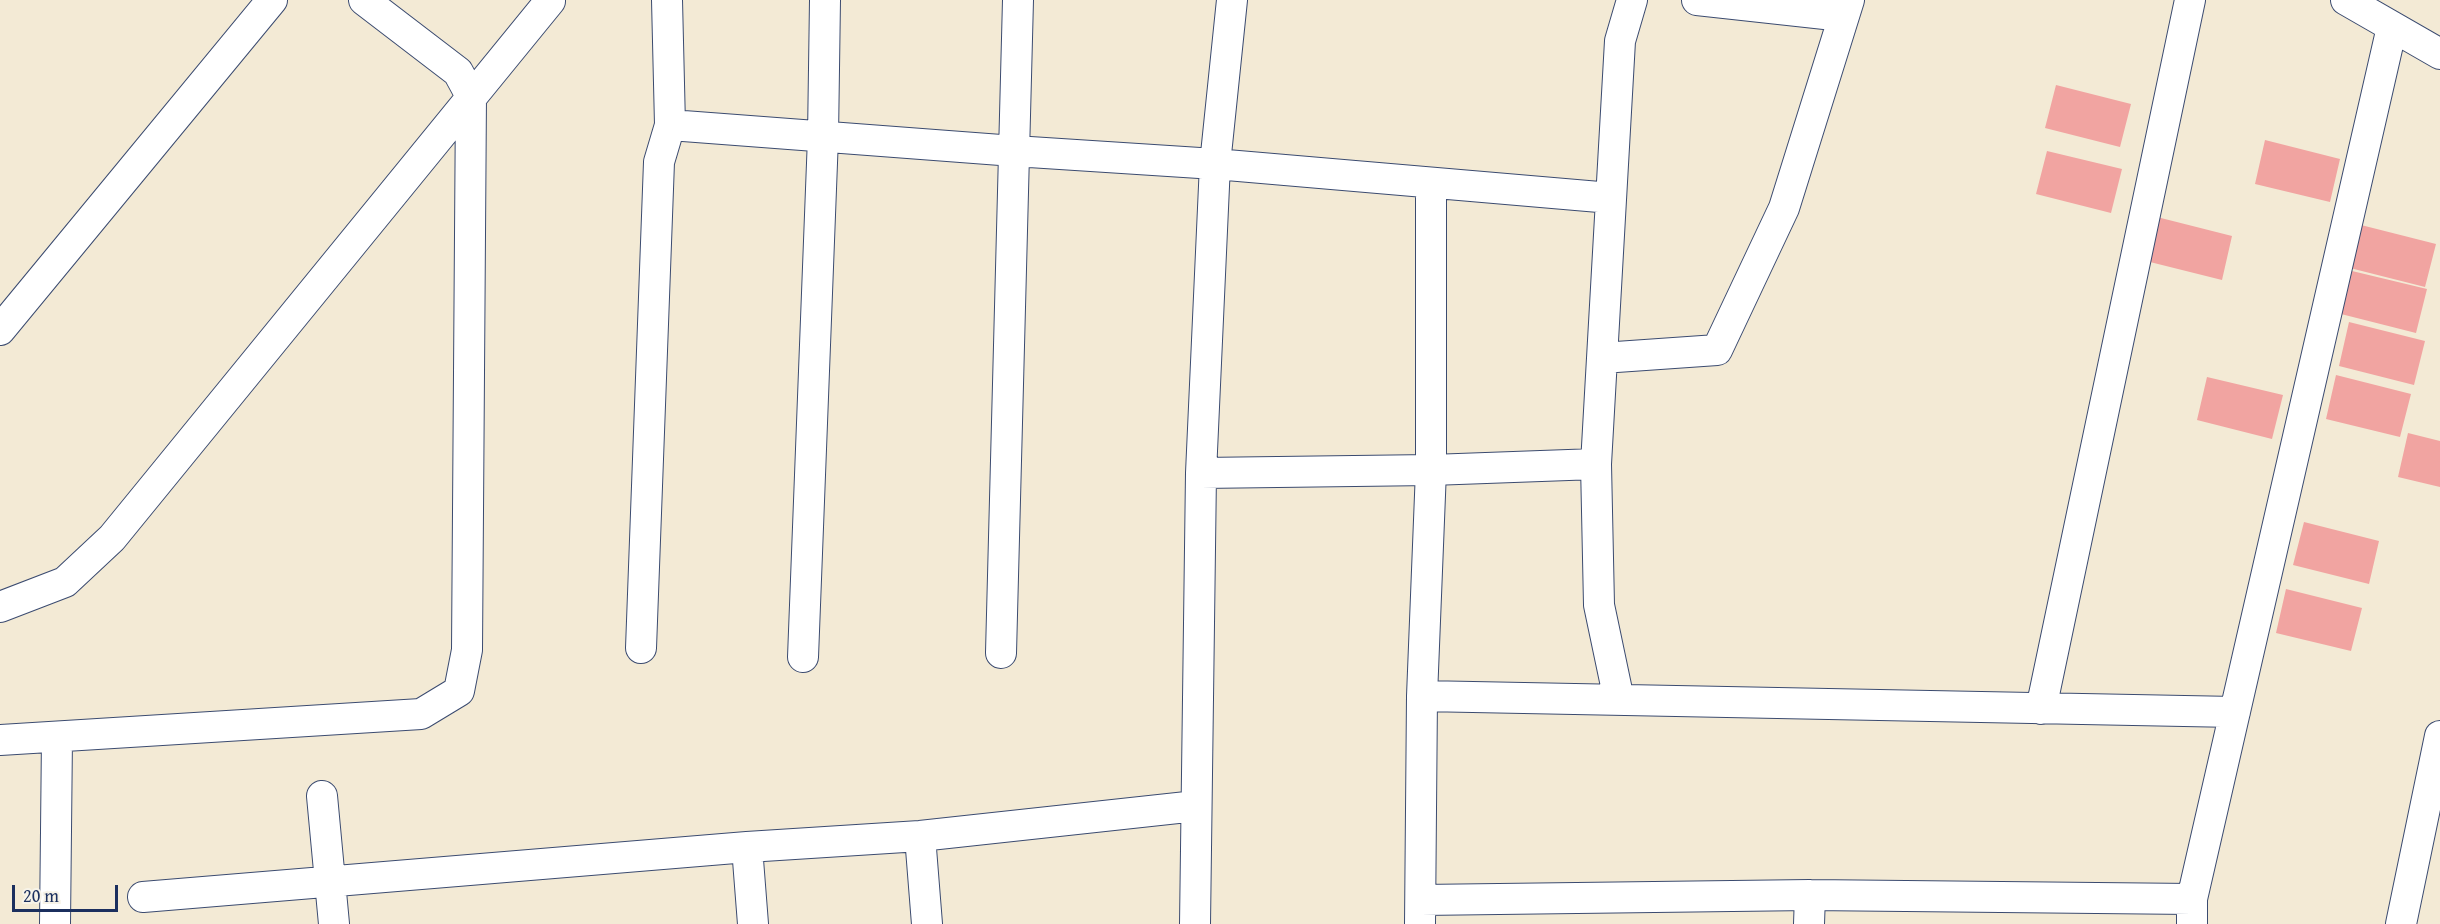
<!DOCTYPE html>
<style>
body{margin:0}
#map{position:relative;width:2440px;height:924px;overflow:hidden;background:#f3ead5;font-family:"Gentium Book Plus",serif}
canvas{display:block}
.scale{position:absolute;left:12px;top:885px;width:106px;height:27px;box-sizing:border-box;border:3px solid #1b2f5e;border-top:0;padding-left:8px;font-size:18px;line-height:21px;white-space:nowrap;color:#1b2f5e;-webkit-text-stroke:4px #f7f3e8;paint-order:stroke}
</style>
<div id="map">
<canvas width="2440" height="924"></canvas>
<div class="scale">20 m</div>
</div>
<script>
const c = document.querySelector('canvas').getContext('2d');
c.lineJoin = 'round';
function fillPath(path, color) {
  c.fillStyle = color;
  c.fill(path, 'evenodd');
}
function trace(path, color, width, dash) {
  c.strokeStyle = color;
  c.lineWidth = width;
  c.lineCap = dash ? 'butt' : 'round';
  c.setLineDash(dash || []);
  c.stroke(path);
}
fillPath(new Path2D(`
 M 2056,85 L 2131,104 L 2120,147 L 2045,128 Z
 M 2265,140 L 2340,159 L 2330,202 L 2255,184 Z
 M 2047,151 L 2122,169 L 2111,213 L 2036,194 Z
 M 2157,217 L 2232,236 L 2222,280 L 2146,261 Z
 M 2361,225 L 2436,244 L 2425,287 L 2350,268 Z
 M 2352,271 L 2427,289 L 2416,333 L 2341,314 Z
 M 2349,322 L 2425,341 L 2414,385 L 2339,366 Z
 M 2336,375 L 2411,394 L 2400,437 L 2326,419 Z
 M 2207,377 L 2283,395 L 2272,439 L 2197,420 Z
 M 2408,433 L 2440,441 L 2440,487 L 2398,477 Z
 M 2304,522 L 2379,541 L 2369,584 L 2293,565 Z
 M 2286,589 L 2362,608 L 2351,651 L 2276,633 Z`), '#f1a4a1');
const street = new Path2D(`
 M 1697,0 L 1843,16
 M 2346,0 L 2440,54
 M 670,125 L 1014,151 L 1215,164 L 1611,198
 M 0,330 L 272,0
 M 1602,358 L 1717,350 L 1784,208 L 1849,0
 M 1596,464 L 1599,605 L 1619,700
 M 1201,473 L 1431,470 L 1431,184
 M 0,607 L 65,582 L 112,538 L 550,1
 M 641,648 L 659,162 L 670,125 L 667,0
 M 1001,653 L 1018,0
 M 803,657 L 823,137 L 825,0
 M 1422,696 L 2235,712
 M 2041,709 L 2190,0
 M 0,740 L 421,714 L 459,691 L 467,650 L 471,96 L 458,72 L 364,0
 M 322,796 L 334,924
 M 920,836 L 927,924
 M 747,847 L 753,924
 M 143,897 L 747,847 L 920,836 L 1196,806
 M 1421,900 L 1810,895 L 2192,899
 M 55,924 L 57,737
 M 1195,924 L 1201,473 L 1215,164 L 1232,0
 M 1420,924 L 1422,696 L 1431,470 L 1596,464 L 1620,41 L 1632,0
 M 1809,924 L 1810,895
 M 2192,924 L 2192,899 L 2392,27
 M 2401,924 L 2440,736`);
trace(street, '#3b4b70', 32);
trace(street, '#fff', 30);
</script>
